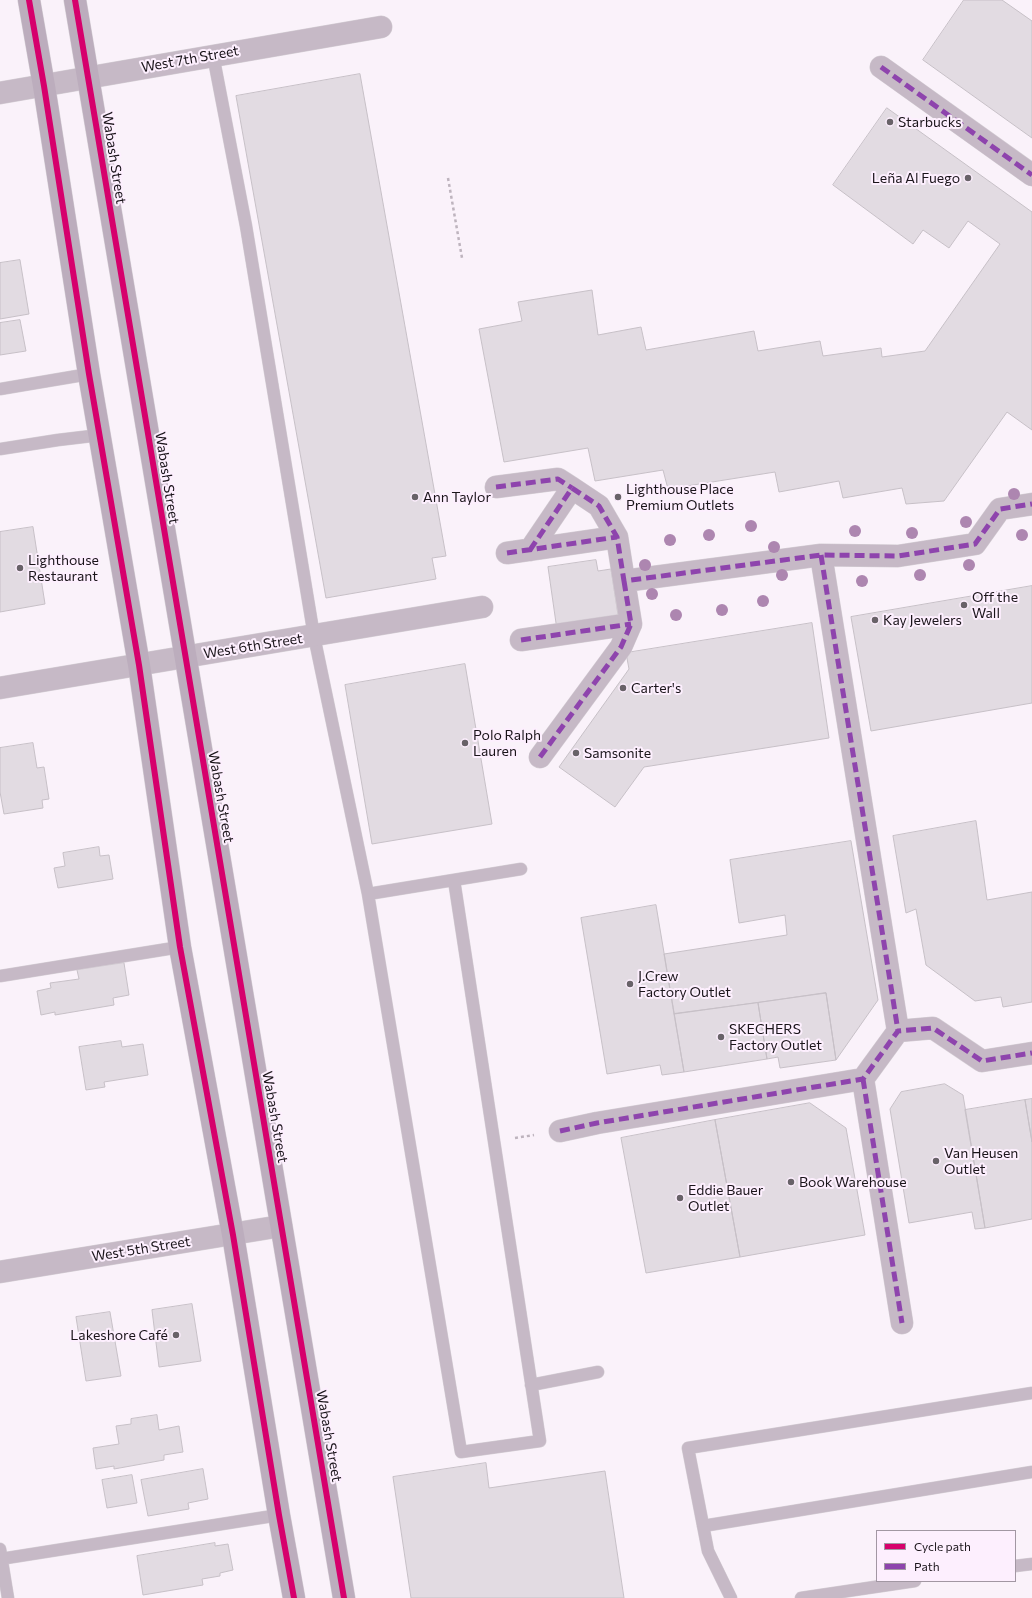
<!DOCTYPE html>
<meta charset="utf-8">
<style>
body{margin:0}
#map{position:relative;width:1032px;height:1598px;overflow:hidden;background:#faf2fa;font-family:Commissioner,sans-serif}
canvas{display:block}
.legend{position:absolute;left:876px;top:1530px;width:140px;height:52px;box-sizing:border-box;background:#fdeffe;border:1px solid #a297a3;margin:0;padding:5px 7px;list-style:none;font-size:12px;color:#1a141a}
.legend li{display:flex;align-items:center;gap:8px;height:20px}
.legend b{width:20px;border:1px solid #a297a3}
</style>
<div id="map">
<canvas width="1032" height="1598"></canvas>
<ul class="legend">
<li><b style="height:5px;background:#d6006c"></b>Cycle path</li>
<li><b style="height:5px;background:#8e44ad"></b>Path</li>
</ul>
</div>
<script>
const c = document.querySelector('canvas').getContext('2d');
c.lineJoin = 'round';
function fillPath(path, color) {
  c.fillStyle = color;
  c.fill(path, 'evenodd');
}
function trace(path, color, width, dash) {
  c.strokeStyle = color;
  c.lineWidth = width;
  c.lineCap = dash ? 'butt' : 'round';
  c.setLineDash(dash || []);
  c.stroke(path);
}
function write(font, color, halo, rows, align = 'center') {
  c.font = font + ' Commissioner,sans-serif';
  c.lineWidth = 4;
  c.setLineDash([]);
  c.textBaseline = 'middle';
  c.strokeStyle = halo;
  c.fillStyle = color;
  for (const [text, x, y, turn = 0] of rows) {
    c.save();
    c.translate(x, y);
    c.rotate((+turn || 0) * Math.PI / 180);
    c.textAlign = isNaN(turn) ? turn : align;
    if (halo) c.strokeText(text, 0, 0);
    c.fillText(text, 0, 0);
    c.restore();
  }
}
const building = new Path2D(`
 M 964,0 L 1002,0 L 1032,21 L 1032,138 L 923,60 Z
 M 360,74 L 446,556 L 432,558 L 436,579 L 326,598 L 236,96 Z
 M 887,108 L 1032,212 L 1032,430 L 1007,412 L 944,501 L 906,504 L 902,488 L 843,498 L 839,481 L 779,492 L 775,472 L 668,489 L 663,470 L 595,481 L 588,448 L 504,462 L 479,329 L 522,321 L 518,302 L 592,290 L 598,335 L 641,327 L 646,350 L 754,331 L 758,351 L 820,341 L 823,356 L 881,348 L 882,357 L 925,351 L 1000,244 L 968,221 L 949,248 L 923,230 L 913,244 L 833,185 Z
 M 20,260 L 29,314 L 0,319 L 0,263 Z
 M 20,320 L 26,351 L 0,355 L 0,323 Z
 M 33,527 L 45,604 L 0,612 L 0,532 Z
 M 596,560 L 598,571 L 611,569 L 619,621 L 557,630 L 548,567 Z
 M 1032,586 L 1032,703 L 871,731 L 851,617 Z
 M 812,623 L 829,738 L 644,767 L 615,807 L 559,767 L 629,669 L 626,653 Z
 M 465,664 L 492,824 L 372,844 L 345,685 Z
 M 33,743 L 37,768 L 44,767 L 49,799 L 42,800 L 43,808 L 4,814 L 0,792 L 0,748 Z
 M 976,821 L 987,900 L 1032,892 L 1032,1002 L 1003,1007 L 1001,997 L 975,1001 L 926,965 L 916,909 L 906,913 L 893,836 Z
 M 851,841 L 878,1000 L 836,1060 L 826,993 L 674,1014 L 664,954 L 787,935 L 785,915 L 739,923 L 730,860 Z
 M 99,847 L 100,856 L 109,855 L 113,879 L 58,888 L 54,868 L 65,866 L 63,853 Z
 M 656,905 L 684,1072 L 662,1075 L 660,1065 L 607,1074 L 581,918 Z
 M 124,963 L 129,995 L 113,998 L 114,1005 L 55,1015 L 55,1012 L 41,1015 L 37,991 L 51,988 L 50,983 L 79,979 L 77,970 Z
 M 826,993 L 836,1060 L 780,1068 L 778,1057 L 767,1059 L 758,1003 Z
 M 758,1003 L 767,1059 L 684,1072 L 674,1014 Z
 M 121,1041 L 122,1047 L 143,1044 L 148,1075 L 104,1082 L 105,1087 L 86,1090 L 79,1047 Z
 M 945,1084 L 963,1095 L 985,1228 L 975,1229 L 972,1212 L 909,1223 L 890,1109 L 901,1092 Z
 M 1032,1099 L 1032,1142 L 1025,1100 Z
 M 1025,1100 L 1032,1142 L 1032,1219 L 985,1228 L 965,1110 Z
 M 810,1103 L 846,1128 L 865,1235 L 740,1257 L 715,1120 Z
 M 715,1120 L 740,1257 L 646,1273 L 621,1138 Z
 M 192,1304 L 201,1361 L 159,1367 L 152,1310 Z
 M 110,1312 L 121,1376 L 86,1381 L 76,1317 Z
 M 157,1415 L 159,1430 L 179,1426 L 183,1452 L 164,1455 L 164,1460 L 114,1469 L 114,1466 L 96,1469 L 93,1448 L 119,1444 L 116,1426 L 131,1424 L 131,1419 Z
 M 486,1463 L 489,1488 L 605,1471 L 624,1598 L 411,1598 L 393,1477 Z
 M 203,1469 L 208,1499 L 188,1503 L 189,1509 L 148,1516 L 141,1480 Z
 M 132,1475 L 137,1503 L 107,1508 L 102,1480 Z
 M 215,1543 L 215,1546 L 228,1544 L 233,1570 L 220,1573 L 220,1576 L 202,1579 L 203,1585 L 143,1595 L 137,1556 Z`);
fillPath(building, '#e2dbe2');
trace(building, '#c7c0c7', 1);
const lane = new Path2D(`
 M 213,55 L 246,226 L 314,636 L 368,894 L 521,869
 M 0,389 L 89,374
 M 0,449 L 58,440 L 100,435
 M 368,894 L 461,1452 L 540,1441 L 454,880
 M 0,976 L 180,947
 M 531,1385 L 598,1372
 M 703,1526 L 1032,1472
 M 0,1549 L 8,1598
 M 0,1559 L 279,1515
 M 1015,1566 L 1032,1564
 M 731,1598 L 708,1551 L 688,1448 L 1032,1393
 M 801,1598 L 915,1581`);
const street = new Path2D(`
 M 881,67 L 1032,175
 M 0,93 L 381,27
 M 496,487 L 558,479 L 572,488
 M 530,550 L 572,488 L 599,506 L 617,537 L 624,581 L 821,555 L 898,556 L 975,544 L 1000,509 L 1032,504
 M 507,553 L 617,537
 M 821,555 C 846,714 873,872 898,1031
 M 521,640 L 631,624
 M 0,688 L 482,607
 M 540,757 L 621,647 L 631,624 L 624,581
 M 863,1079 L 902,1323
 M 560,1131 L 597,1123 L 863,1079 L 898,1031 L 933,1028 L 982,1061 L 1032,1053
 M 0,1272 L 281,1226`);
const secondary = new Path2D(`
 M 29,0 L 44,86 L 89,374 L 139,665 L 180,947 L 233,1235 L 279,1515 L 294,1598
 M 75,0 L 344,1598`);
trace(lane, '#d5cfd5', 13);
trace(street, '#d5cfd5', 23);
trace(secondary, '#d5cfd5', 23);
trace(new Path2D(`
 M 448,178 L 462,258
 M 515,1138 L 534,1135`), '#beb4be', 2.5, [3, 3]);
trace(lane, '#c6b9c6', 12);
trace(street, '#c6b9c6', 22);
trace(secondary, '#bcadbd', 22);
trace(new Path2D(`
 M 881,67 L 1032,175
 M 496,487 L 558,479 L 572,488
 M 530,550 L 572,488 L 599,506 L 617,537 L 624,581 L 821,555 L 898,556 L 975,544 L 1000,509 L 1032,504
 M 507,553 L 617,537
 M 821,555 C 846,714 873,872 898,1031
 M 521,640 L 631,624
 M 540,757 L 621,647 L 631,624 L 624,581
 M 863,1079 L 902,1323
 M 560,1131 L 597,1123 L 863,1079 L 898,1031 L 933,1028 L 982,1061 L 1032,1053`), '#8e44ad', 5, [10, 5]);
trace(new Path2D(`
 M 29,0 L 44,86 L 89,374 L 139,665 L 180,947 L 233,1235 L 279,1515 L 294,1598
 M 75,0 L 344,1598`), '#d6006c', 6);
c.fillStyle = '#ad86b0';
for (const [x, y] of [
 [1014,494],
 [966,522],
 [751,526],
 [855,531],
 [912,533],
 [709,535],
 [1022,535],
 [670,540],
 [774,547],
 [645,565],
 [969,565],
 [782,575],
 [920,575],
 [862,581],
 [652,594],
 [763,601],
 [722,610],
 [676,615]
]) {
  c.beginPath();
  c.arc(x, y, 6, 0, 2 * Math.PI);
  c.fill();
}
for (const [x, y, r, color] of [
 [890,122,4,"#686268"],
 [968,178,4,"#686268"],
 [415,497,4,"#686268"],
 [618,497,4,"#686268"],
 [20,568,4,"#686268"],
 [964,605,4,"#686268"],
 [875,620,4,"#686268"],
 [623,688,4,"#686268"],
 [465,743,4,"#686268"],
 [576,753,4,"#686268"],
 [630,984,4,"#686268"],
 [721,1037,4,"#686268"],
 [936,1161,4,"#686268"],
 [791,1182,4,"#686268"],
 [680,1198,4,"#686268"],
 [176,1335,4,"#686268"]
]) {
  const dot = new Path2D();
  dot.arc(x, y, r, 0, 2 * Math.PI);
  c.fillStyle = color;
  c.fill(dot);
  trace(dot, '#fdeffe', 1.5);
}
write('14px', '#1a141a', '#fdeffe', [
 ["West 7th Street",190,59,-10],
 ["Wabash Street",114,158,81],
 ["Wabash Street",167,478,81],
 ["West 6th Street",253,646,-9],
 ["Wabash Street",221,797,80],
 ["Wabash Street",275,1117,80],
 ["West 5th Street",141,1249,-9],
 ["Wabash Street",329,1436,80]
]);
write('14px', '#1a141a', '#fdeffe', [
 ["Starbucks",898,122],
 ["Leña Al Fuego",960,178,"right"],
 ["Lighthouse Place",626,489],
 ["Premium Outlets",626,505],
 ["Ann Taylor",423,497],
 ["Lighthouse",28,560],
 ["Restaurant",28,576],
 ["Off the",972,597],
 ["Wall",972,613],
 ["Kay Jewelers",883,620],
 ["Carter's",631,688],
 ["Polo Ralph",473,735],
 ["Lauren",473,751],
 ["Samsonite",584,753],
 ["J.Crew",638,976],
 ["Factory Outlet",638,992],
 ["SKECHERS",729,1029],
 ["Factory Outlet",729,1045],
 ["Van Heusen",944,1153],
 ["Outlet",944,1169],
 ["Book Warehouse",799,1182],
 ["Eddie Bauer",688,1190],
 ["Outlet",688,1206],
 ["Lakeshore Café",168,1335,"right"]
], 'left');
</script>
